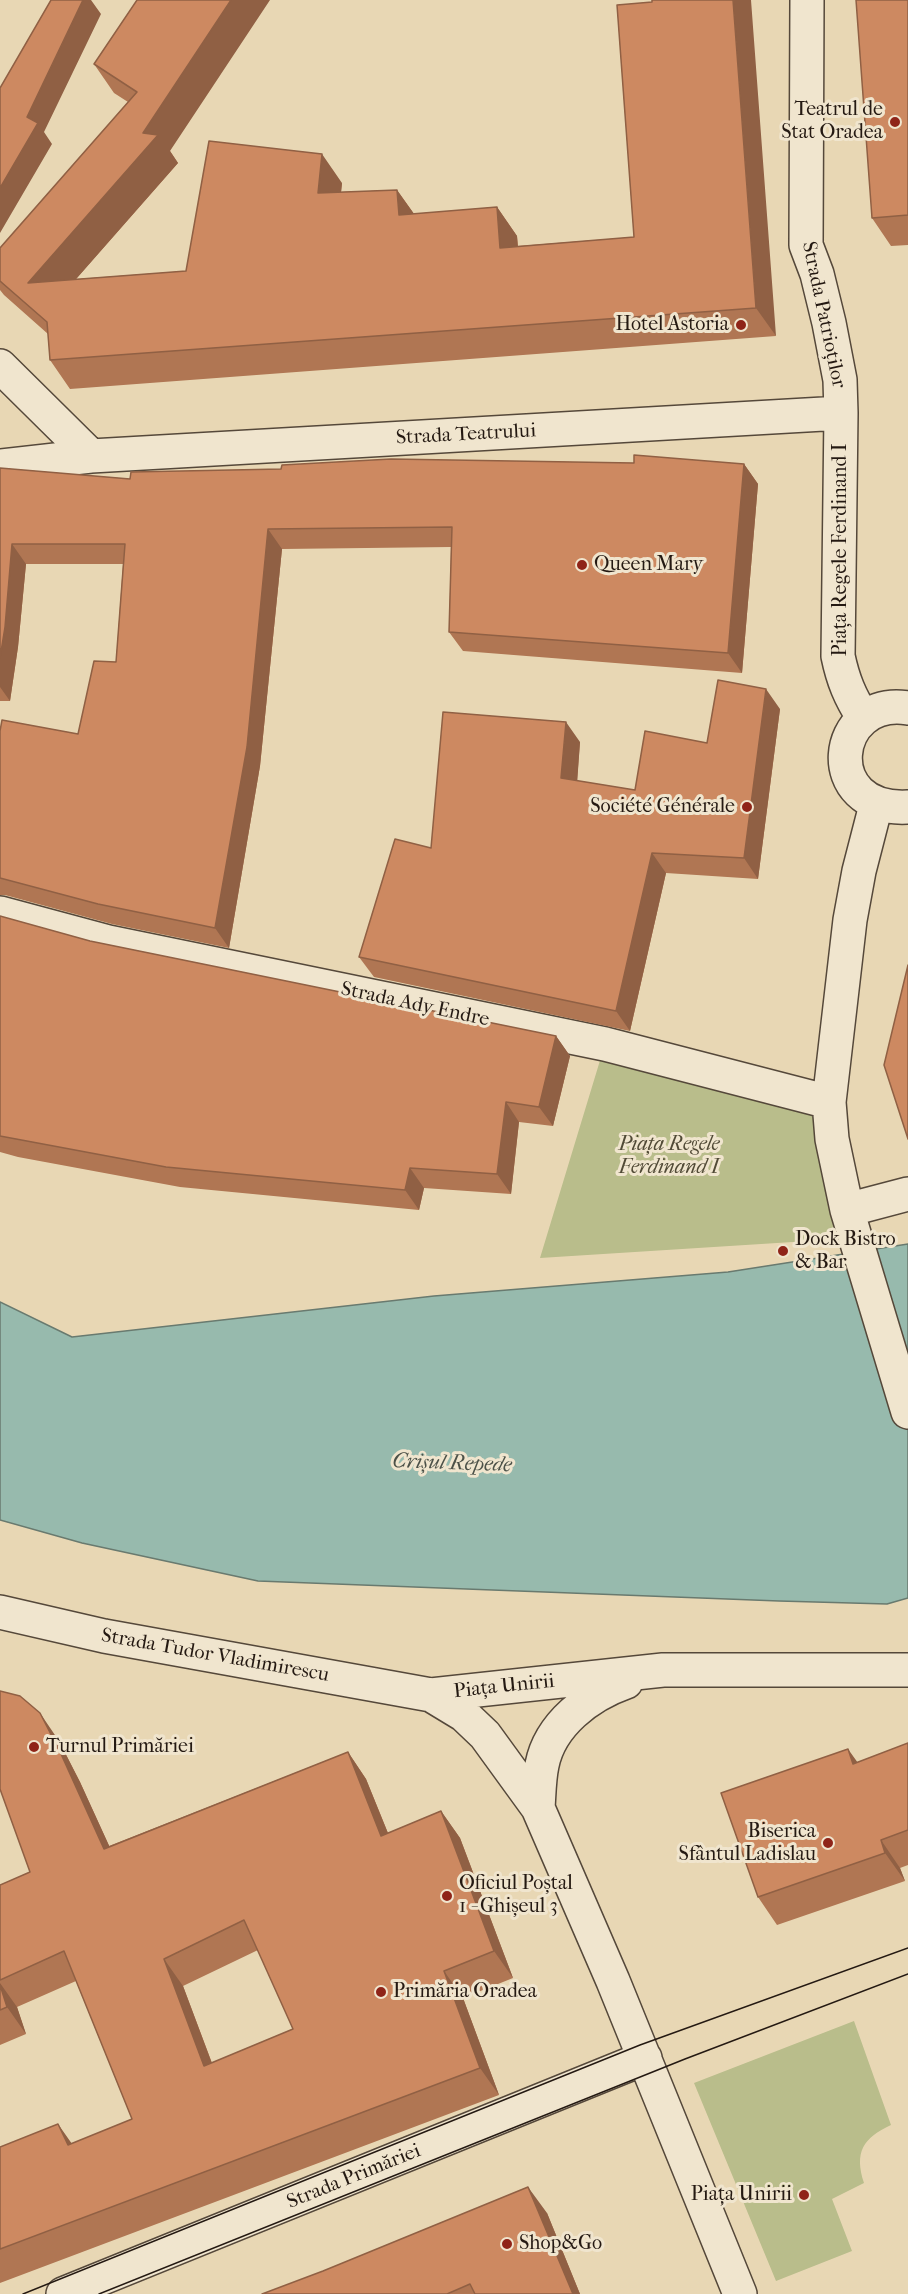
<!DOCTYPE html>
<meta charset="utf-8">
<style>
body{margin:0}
canvas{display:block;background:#e8d7b4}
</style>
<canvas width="908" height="2294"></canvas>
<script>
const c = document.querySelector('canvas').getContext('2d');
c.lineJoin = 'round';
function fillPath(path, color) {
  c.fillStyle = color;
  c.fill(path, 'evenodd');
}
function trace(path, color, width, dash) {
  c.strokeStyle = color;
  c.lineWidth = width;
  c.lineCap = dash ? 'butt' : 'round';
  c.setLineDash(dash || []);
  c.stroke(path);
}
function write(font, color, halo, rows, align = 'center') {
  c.font = font + ' "IM FELL French Canon",serif';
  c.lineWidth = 6;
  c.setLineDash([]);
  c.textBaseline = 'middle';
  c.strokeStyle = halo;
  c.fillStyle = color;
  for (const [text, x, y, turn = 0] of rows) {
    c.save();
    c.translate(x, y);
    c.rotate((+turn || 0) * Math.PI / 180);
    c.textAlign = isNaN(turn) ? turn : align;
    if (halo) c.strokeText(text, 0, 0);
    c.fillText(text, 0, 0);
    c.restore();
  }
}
fillPath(new Path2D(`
 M 605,1044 L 829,1102 L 856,1238 L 540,1258 Z
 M 854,2021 L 891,2125 C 863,2138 854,2152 864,2183 L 832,2199 L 852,2251 L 776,2281 L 694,2083 Z`), '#b9bd8b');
const water = new Path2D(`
 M 908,1244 L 908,1598 L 887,1604 L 779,1601 L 258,1581 L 82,1543 L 0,1520 L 0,1302 L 72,1337 L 434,1296 L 728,1272 Z`);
fillPath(water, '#97baad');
trace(water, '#697a6f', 1.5);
const minor = new Path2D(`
 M 807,0 L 806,245 L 817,274 L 829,323 L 840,380 L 841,413 L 838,656 C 843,680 850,697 863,717
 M 0,366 L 91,456
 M 0,466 L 91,456 L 841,413
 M 908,708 C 831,696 818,812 908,807
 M 876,805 L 859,871 L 850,920 L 829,1102 L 832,1139 L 847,1210 L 908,1412
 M 0,913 L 108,942 L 605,1044 L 829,1102
 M 847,1210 L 908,1194
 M 0,1612 L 104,1636 L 431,1695 L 663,1670 L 908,1670
 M 431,1695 L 464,1715 L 485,1735 L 538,1808 L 613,1981 L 740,2294
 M 538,1808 C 539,1794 539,1779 542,1765 C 550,1724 589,1695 626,1682
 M 63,2294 L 645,2058`);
trace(minor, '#55483a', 36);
trace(minor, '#f0e5ce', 33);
trace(new Path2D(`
 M 23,2294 L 640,2045 L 908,1948
 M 99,2294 L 685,2059 L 908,1974`), '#241912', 1.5);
fillPath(new Path2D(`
 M 137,0 L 170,151 L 178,163 L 76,279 L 186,271 L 342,183 L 341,192 L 397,190 L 414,214 L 497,207 L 517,236 L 518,246 L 634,237 L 617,5 L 776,336 L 70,389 L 50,360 L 48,334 L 4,295 L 0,290 L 0,248 L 128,102 L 114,93 L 94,64 Z
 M 908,0 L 908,245 L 891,246 L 872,218 Z
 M 744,464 L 758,484 L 742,673 L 463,651 L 449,632 L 451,547 L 282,549 L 260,766 L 229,948 L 112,924 L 5,895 L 0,895 L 0,731 L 78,734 L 116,662 L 123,564 L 26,564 L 18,647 L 10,701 L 0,701 L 0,468 L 130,479 Z
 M 780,709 L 758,879 L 666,873 L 630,1031 L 374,977 L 359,957 L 431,848 L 580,742 L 577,781 L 635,790 L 707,743 Z
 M 0,916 L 90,941 L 556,1036 L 570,1056 L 553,1126 L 519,1122 L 511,1194 L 424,1188 L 419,1210 L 180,1187 L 18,1157 L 0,1152 Z
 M 59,1741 L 80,1782 L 109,1846 L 348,1752 L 366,1779 L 388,1833 L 441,1811 L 460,1838 L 513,1978 L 463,1998 L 499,2095 L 0,2283 L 0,2147 L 72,2144 L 132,2119 L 76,1981 L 17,2007 L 26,2034 L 0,2045 L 0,1885 L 30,1872 ZM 258,1950 L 293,2029 L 212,2063 L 183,1986 Z
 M 908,1743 L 908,1865 L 900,1868 L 905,1881 L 777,1925 L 758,1897 L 858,1762 Z
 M 547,2213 L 580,2294 L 262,2294 Z`), '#b07653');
fillPath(new Path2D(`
 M 83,0 L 91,0 L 101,14 L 44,132 L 52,144 L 0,233 L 0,188 L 27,117 Z
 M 231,0 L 270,0 L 170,151 L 178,163 L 48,311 L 28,283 L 143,133 Z
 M 733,0 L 751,0 L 776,336 L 756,308 Z
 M 322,154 L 342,183 L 338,222 L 318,193 Z
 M 397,190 L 417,218 L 399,215 Z
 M 497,207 L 517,236 L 520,276 L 500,248 Z
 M 744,464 L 758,484 L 742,673 L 728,653 Z
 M 268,529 L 282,549 L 260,766 L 229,948 L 215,928 Z
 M 12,544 L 26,564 L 18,647 L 10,701 L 0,687 L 0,658 Z
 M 766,689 L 780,709 L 758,879 L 744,858 Z
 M 566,722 L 580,742 L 576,798 L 561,778 Z
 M 652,853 L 666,873 L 630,1031 L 616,1011 Z
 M 556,1036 L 570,1056 L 553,1126 L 539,1107 Z
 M 506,1102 L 519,1122 L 511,1194 L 497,1174 Z
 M 410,1168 L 424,1188 L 419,1210 L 405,1190 Z
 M 40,1713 L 59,1741 L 80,1782 L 123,1876 L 104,1849 Z
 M 848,1749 L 868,1777 L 853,1764 Z
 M 348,1752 L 366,1779 L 400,1863 L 381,1836 Z
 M 441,1811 L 460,1838 L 513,1978 L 494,1951 Z
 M 881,1840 L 900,1868 L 905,1881 L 885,1853 Z
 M 164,1959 L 183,1986 L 223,2093 L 204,2066 Z
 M 444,1971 L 463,1998 L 499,2095 L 480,2068 Z
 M 0,1983 L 17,2007 L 26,2034 L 7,2007 L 0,1985 Z
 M 58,2124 L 77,2151 L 68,2145 Z
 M 528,2187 L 547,2213 L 580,2294 L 573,2294 Z`), '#906044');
const building = new Path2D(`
 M 51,0 L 83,0 L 27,117 L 38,123 L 0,188 L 0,88 Z
 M 137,0 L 231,0 L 143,133 L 158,135 L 28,283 L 186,271 L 209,141 L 322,154 L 318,193 L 397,190 L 399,215 L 497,207 L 500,248 L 634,237 L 617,5 L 652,2 L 652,0 L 733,0 L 756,308 L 50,360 L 47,322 L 0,281 L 0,248 L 137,92 L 94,64 Z
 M 856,0 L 908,0 L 908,215 L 872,218 Z
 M 634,455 L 744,464 L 728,653 L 449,632 L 452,527 L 268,529 L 247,747 L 215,928 L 98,904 L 0,878 L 0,731 L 2,720 L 78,734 L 94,661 L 116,662 L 125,544 L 12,544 L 5,627 L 0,658 L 0,468 L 130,479 L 131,472 L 281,469 L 282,465 L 391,459 L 634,463 Z
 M 718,680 L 766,689 L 744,858 L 652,853 L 616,1011 L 359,957 L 395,839 L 431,848 L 443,712 L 566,722 L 561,778 L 635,790 L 645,731 L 707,743 Z
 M 0,916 L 90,941 L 556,1036 L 539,1107 L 506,1102 L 497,1174 L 410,1168 L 405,1190 L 166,1167 L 0,1136 Z
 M 908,965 L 908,1139 L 884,1065 Z
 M 0,1691 L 20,1696 L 40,1713 L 61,1754 L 104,1849 L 348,1752 L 381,1836 L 441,1811 L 494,1951 L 444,1971 L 480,2068 L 0,2249 L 0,2147 L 58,2124 L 68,2145 L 132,2119 L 64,1951 L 0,1980 L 0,1885 L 30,1872 L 0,1789 ZM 244,1920 L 293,2029 L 204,2066 L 164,1959 Z
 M 908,1743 L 908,1830 L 881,1840 L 885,1853 L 758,1897 L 721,1793 L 848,1749 L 853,1764 Z
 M 0,1985 L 7,2007 L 0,2010 Z
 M 528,2187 L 573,2294 L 475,2294 L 470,2284 L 447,2294 L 262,2294 L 323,2271 Z`);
fillPath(building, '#cd8961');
trace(building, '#906044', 1.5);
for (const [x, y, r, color] of [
 [895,122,6,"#8f2418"],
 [741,325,6,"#8f2418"],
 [582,565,6,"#8f2418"],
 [747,807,6,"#8f2418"],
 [783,1251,6,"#8f2418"],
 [34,1747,6,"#8f2418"],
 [828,1843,6,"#8f2418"],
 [447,1896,6,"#8f2418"],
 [381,1992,6,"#8f2418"],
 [804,2195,6,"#8f2418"],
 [507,2244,6,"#8f2418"]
]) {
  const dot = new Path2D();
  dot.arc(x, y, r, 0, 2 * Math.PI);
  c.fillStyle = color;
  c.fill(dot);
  trace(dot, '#f0e5ce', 2);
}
write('20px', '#241912', '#f0e5ce', [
 ["Teatrul de",883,110,"right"],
 ["Stat Oradea",883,133,"right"],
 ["Hotel Astoria",729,325,"right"],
 ["Queen Mary",594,565],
 ["Société Générale",735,807,"right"],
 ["Dock Bistro",795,1240],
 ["& Bar",795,1263],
 ["Turnul Primăriei",46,1747],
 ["Biserica",816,1832,"right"],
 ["Sfântul Ladislau",816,1855,"right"],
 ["Oficiul Poștal",459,1884],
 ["1 - Ghișeul 3",459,1907],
 ["Primăria Oradea",393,1992],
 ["Piața Unirii",792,2195,"right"],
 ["Shop&Go",519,2244]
], 'left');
write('20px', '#241912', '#f0e5ce', [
 ["Strada Patrioților",823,315,78],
 ["Strada Teatrului",466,435,-3],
 ["Piața Regele Ferdinand I",841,550,-90],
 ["Strada Ady Endre",415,1005,12],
 ["Strada Tudor Vladimirescu",215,1656,10],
 ["Piața Unirii",504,1687,-6],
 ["Strada Primăriei",354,2177,-22]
]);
write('italic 20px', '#514a36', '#f0e5ce', [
 ["Piața Regele",669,1145],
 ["Ferdinand I",669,1168]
]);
write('italic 21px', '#4c5148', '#f0e5ce', [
 ["Crișul Repede",452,1464,2]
]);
</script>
